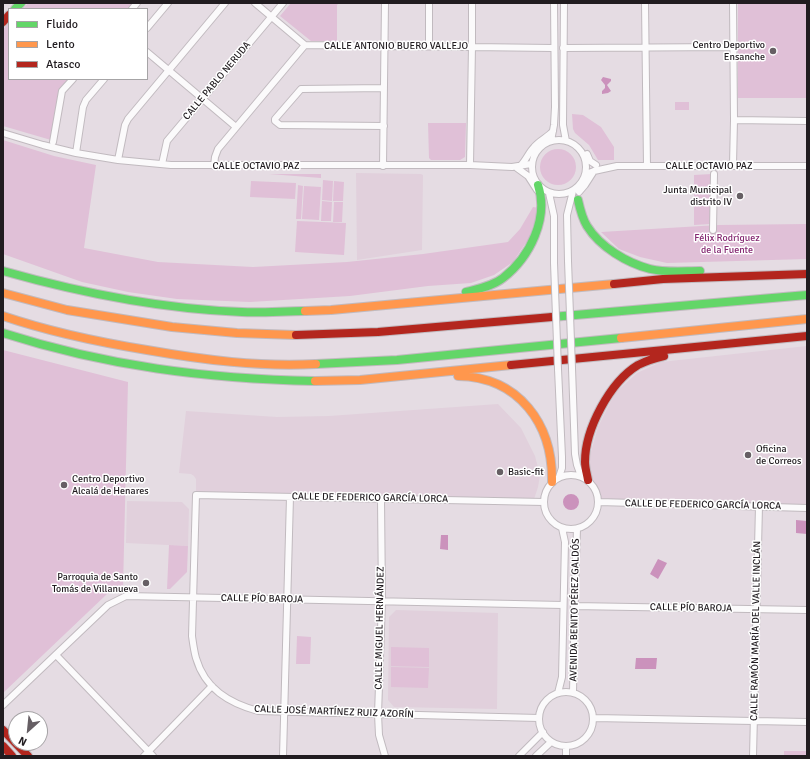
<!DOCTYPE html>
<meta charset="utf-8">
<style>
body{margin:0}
#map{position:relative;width:810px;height:759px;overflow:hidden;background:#e5dce3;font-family:Signika,sans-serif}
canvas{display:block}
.frame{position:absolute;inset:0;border:4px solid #211c20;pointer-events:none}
.legend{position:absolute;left:8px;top:8px;width:140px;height:72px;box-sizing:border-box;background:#fff;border:1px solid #a6a4a6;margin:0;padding:5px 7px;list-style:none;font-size:12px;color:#211c20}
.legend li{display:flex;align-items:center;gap:8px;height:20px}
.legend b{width:20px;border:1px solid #a6a4a6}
.north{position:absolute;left:8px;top:711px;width:40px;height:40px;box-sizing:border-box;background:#fff;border:1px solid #a6a4a6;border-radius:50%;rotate:207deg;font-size:11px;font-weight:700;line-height:16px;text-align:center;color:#211c20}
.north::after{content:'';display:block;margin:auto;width:14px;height:18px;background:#665f64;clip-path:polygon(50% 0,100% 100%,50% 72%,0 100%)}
</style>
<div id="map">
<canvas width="810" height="759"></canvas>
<div class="frame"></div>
<ul class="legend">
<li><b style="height:5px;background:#63d668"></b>Fluido</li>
<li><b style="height:5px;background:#ff974d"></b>Lento</li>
<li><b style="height:5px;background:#b3261e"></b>Atasco</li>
</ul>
<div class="north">N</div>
</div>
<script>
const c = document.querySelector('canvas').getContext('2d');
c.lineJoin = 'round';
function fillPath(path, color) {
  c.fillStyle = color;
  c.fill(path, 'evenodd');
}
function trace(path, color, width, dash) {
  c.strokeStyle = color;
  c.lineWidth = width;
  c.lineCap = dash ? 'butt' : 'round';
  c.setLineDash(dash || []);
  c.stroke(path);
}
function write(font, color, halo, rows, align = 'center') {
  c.font = font + ' Signika,sans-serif';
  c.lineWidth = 3;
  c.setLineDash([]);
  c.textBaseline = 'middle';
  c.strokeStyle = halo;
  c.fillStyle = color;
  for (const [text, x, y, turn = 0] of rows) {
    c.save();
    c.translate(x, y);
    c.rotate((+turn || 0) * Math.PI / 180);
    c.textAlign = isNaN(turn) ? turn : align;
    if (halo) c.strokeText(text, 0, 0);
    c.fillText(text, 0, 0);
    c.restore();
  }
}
fillPath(new Path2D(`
 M 356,173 L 421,174 L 423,175 L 422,250 L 357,260 Z
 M 807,346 L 807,508 L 599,502 L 597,492 L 588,480 L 589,459 L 598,427 L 615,393 L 637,373 L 661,362 Z
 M 498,404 L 521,428 L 535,456 L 540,475 L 538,487 L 533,502 L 196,495 L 196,479 L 194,476 L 191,474 L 179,473 L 186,411 L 277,417 L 329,416 Z
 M 127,501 L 182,502 L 189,509 L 188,546 L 126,543 Z
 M 396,610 L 498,613 L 497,709 L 394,707 L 388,700 L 389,617 Z`), '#e1d0dc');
fillPath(new Path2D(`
 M 28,3 L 133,3 L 128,9 L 23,9 Z
 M 291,3 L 339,3 L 337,5 L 337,41 L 311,41 L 280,16 Z
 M 738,3 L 807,3 L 807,98 L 738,98 Z
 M 9,23 L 9,79 L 68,79 L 59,90 L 51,140 L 3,126 L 3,29 Z
 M 675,102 L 689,102 L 689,110 L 675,110 Z
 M 572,114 L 583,115 L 601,127 L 614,147 L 614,160 L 598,160 L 589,145 L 575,133 L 573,129 Z
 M 428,123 L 466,123 L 465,157 L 460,160 L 431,160 L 429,158 Z
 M 3,140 L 54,156 L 96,165 L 84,248 L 158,262 L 253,267 L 347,262 L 423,254 L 508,242 L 520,229 L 533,207 L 539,208 L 529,238 L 513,262 L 494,275 L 471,283 L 428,286 L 350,296 L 250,302 L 177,299 L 128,292 L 82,282 L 3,254 Z
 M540 167a18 18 0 1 1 36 0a18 18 0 1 1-36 0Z
 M 269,174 L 321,174 L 321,178 Z
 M 712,174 L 711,224 L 694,225 L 694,175 Z
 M 323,180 L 333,181 L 332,201 L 322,200 Z
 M 251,181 L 296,183 L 295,199 L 250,197 Z
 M 334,181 L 344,182 L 343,201 L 333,201 Z
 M 298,185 L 303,186 L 301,219 L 296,219 Z
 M 304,186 L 321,187 L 319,220 L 302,219 Z
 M 322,201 L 332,202 L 331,221 L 321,221 Z
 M 334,202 L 343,202 L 342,222 L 333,222 Z
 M 297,221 L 346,223 L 344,255 L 295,252 Z
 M 807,224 L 807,259 L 667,263 L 640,257 L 619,249 L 601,232 L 718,225 Z
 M 3,350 L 128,382 L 123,588 L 107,594 L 3,693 Z
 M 169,545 L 188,546 L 187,572 L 170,589 L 167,589 Z
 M 297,636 L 311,637 L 310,664 L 296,664 Z
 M 391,647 L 429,648 L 429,667 L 391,666 Z
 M 391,667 L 429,668 L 428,688 L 391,687 Z
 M 784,751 L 807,751 L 807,756 L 784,756 Z`), '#e0c0d7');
fillPath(new Path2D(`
 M 603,77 L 611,79 L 611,81 L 607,85 L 611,91 L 608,93 L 602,94 L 602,91 L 605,88 L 605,85 L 601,80 Z
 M563 502a8 8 0 1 1 16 0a8 8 0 1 1-16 0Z
 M 796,520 L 807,521 L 807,534 L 796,533 Z
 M 441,535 L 448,535 L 448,550 L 440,549 Z
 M 658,559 L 667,563 L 658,579 L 650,574 Z
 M 636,658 L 657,658 L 656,669 L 635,669 Z`), '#cb92bc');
const street = new Path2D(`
 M 255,3 L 305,45 L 553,48
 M 429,3 L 429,46
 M 564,3 L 563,125 L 566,141
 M 645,3 L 647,166
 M 132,9 L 137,3
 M 147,28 L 168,3
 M 563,48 L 733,47
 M 147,52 L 236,127
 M 734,120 L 807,121
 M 384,126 L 280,125 L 275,121 L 275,119 L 301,89 L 384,88
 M 3,133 L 43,145 L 76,153 L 118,160 L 171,165 L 470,165 L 512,167 L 531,164
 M532 167a27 27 0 1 1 54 0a27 27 0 1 1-54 0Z
 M 551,141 L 554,125 L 555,107 L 554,3
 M 53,142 L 62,91 L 73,79
 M 76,153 L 83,107 L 86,100 L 104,79
 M 587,154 L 590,161 L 596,165
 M 118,160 L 125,125 L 128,119 L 225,3
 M 162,164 L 167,141 L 283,3
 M 470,165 L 472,46 L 472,3
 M 521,165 C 526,160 529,152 534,147 C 540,140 548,137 553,131
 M 733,165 L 734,120 L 733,3
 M 214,166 L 215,157 L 218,149 L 305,45
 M 383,166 L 385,3
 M 517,168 L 528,176 L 537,190
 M 586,174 L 594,171 L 617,166 L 807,166
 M 579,192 L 585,185 L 594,171
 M 549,193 L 554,216 L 554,263
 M 713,230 L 714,174
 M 568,261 L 567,215 L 573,191
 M 572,368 L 575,454 L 577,465 L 581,476
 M 558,369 L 562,457 L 562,468 L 559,477
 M544 502a27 27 0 1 1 54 0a27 27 0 1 1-54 0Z
 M 381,499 L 382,601 L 378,714 L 379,735 L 385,756
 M 599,502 L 807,508
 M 574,606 L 807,610
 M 56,655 L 153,756
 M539 719a27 27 0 1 1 54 0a27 27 0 1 1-54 0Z
 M 573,692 L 575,589 L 577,529
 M 558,693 L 562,677 L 565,542 L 562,528
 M 3,705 L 108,605 L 126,596 L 563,605
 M 539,718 L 258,711 C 229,703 205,689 196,658 C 194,651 193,643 192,636 L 196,495 L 544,502
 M 594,718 L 807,722
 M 566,746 L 566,756
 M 144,756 L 212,686
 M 283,756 L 290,497
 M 519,756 L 543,732
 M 536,756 L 551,742
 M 753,756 L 759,506`);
const fast = new Path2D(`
 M 15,9 L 21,3
 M 578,200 C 580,209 582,218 587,226 C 600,247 627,263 650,269 C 666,273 684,271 700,271
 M 3,271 C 81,293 161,309 242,312 C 263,313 284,311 305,311
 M 466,292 C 478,289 493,286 503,278 C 530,257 549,218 538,185
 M 552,317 L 807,295
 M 3,333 C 106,366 207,379 315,381
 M 316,364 L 397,360 L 621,338`);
const slow = new Path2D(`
 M 3,293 L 67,310 L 172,327 L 237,333 L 296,335
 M 305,311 L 331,310 L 614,284
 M 3,316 C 50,332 98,342 147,350 C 204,360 259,367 316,364
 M 621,338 L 807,319
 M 458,376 C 519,377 553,424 552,482
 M 315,381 L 360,380 L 511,365`);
const jam = new Path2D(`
 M 3,22 L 9,15
 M 614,284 L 663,279 L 807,274
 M 296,335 L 378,332 L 552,317
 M 511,365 L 807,336
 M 588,480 C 587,474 585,468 585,462 C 585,429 610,382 638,365 C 646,361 655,358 664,356
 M 3,730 L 28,756
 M 3,746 L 12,756`);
trace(street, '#c1babf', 8);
trace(fast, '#c1babf', 10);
trace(slow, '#c1babf', 10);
trace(jam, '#c1babf', 10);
trace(street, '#fbfafb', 6);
trace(fast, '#63d668', 8);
trace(slow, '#ff974d', 8);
trace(jam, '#b3261e', 8);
const streetBridge = new Path2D(`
 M 568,261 L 572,368
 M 554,263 L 558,369`);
trace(streetBridge, '#c1babf', 8, []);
trace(streetBridge, '#fbfafb', 6);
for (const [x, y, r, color] of [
 [773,51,4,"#665f64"],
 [740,196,4,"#665f64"],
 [748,455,4,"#665f64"],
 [500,472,4,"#665f64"],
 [64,485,4,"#665f64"],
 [146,583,4,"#665f64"]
]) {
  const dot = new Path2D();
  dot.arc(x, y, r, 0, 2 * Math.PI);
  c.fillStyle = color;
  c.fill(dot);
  trace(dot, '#fff', 1.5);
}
write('10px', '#211c20', '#fff', [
 ["Centro Deportivo",765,45],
 ["Ensanche",765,57],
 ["Junta Municipal",732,190],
 ["distrito IV",732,202],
 ["Oficina",756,449,"left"],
 ["de Correos",756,461,"left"],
 ["Basic-fit",508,472,"left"],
 ["Centro Deportivo",72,479,"left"],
 ["Alcalá de Henares",72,491,"left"],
 ["Parroquia de Santo",138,577],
 ["Tomás de Villanueva",138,589]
], 'right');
write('10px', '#211c20', '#fff', [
 ["CALLE ANTONIO BUERO VALLEJO",396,46],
 ["CALLE PABLO NERUDA",217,81,-50],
 ["CALLE OCTAVIO PAZ",256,166],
 ["CALLE OCTAVIO PAZ",709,166],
 ["CALLE DE FEDERICO GARCÍA LORCA",370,498,1],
 ["CALLE DE FEDERICO GARCÍA LORCA",703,505,1],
 ["CALLE PÍO BAROJA",262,599,1],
 ["CALLE PÍO BAROJA",691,608,1],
 ["AVENIDA BENITO PÉREZ GALDÓS",575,610,-89],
 ["CALLE MIGUEL HERNÁNDEZ",380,628,-89],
 ["CALLE RAMÓN MARÍA DEL VALLE INCLÁN",756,631,-89],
 ["CALLE JOSÉ MARTÍNEZ RUIZ AZORÍN",334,712,2]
]);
write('10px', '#852972', '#fff', [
 ["Félix Rodríguez",727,238],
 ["de la Fuente",727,250]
]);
</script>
